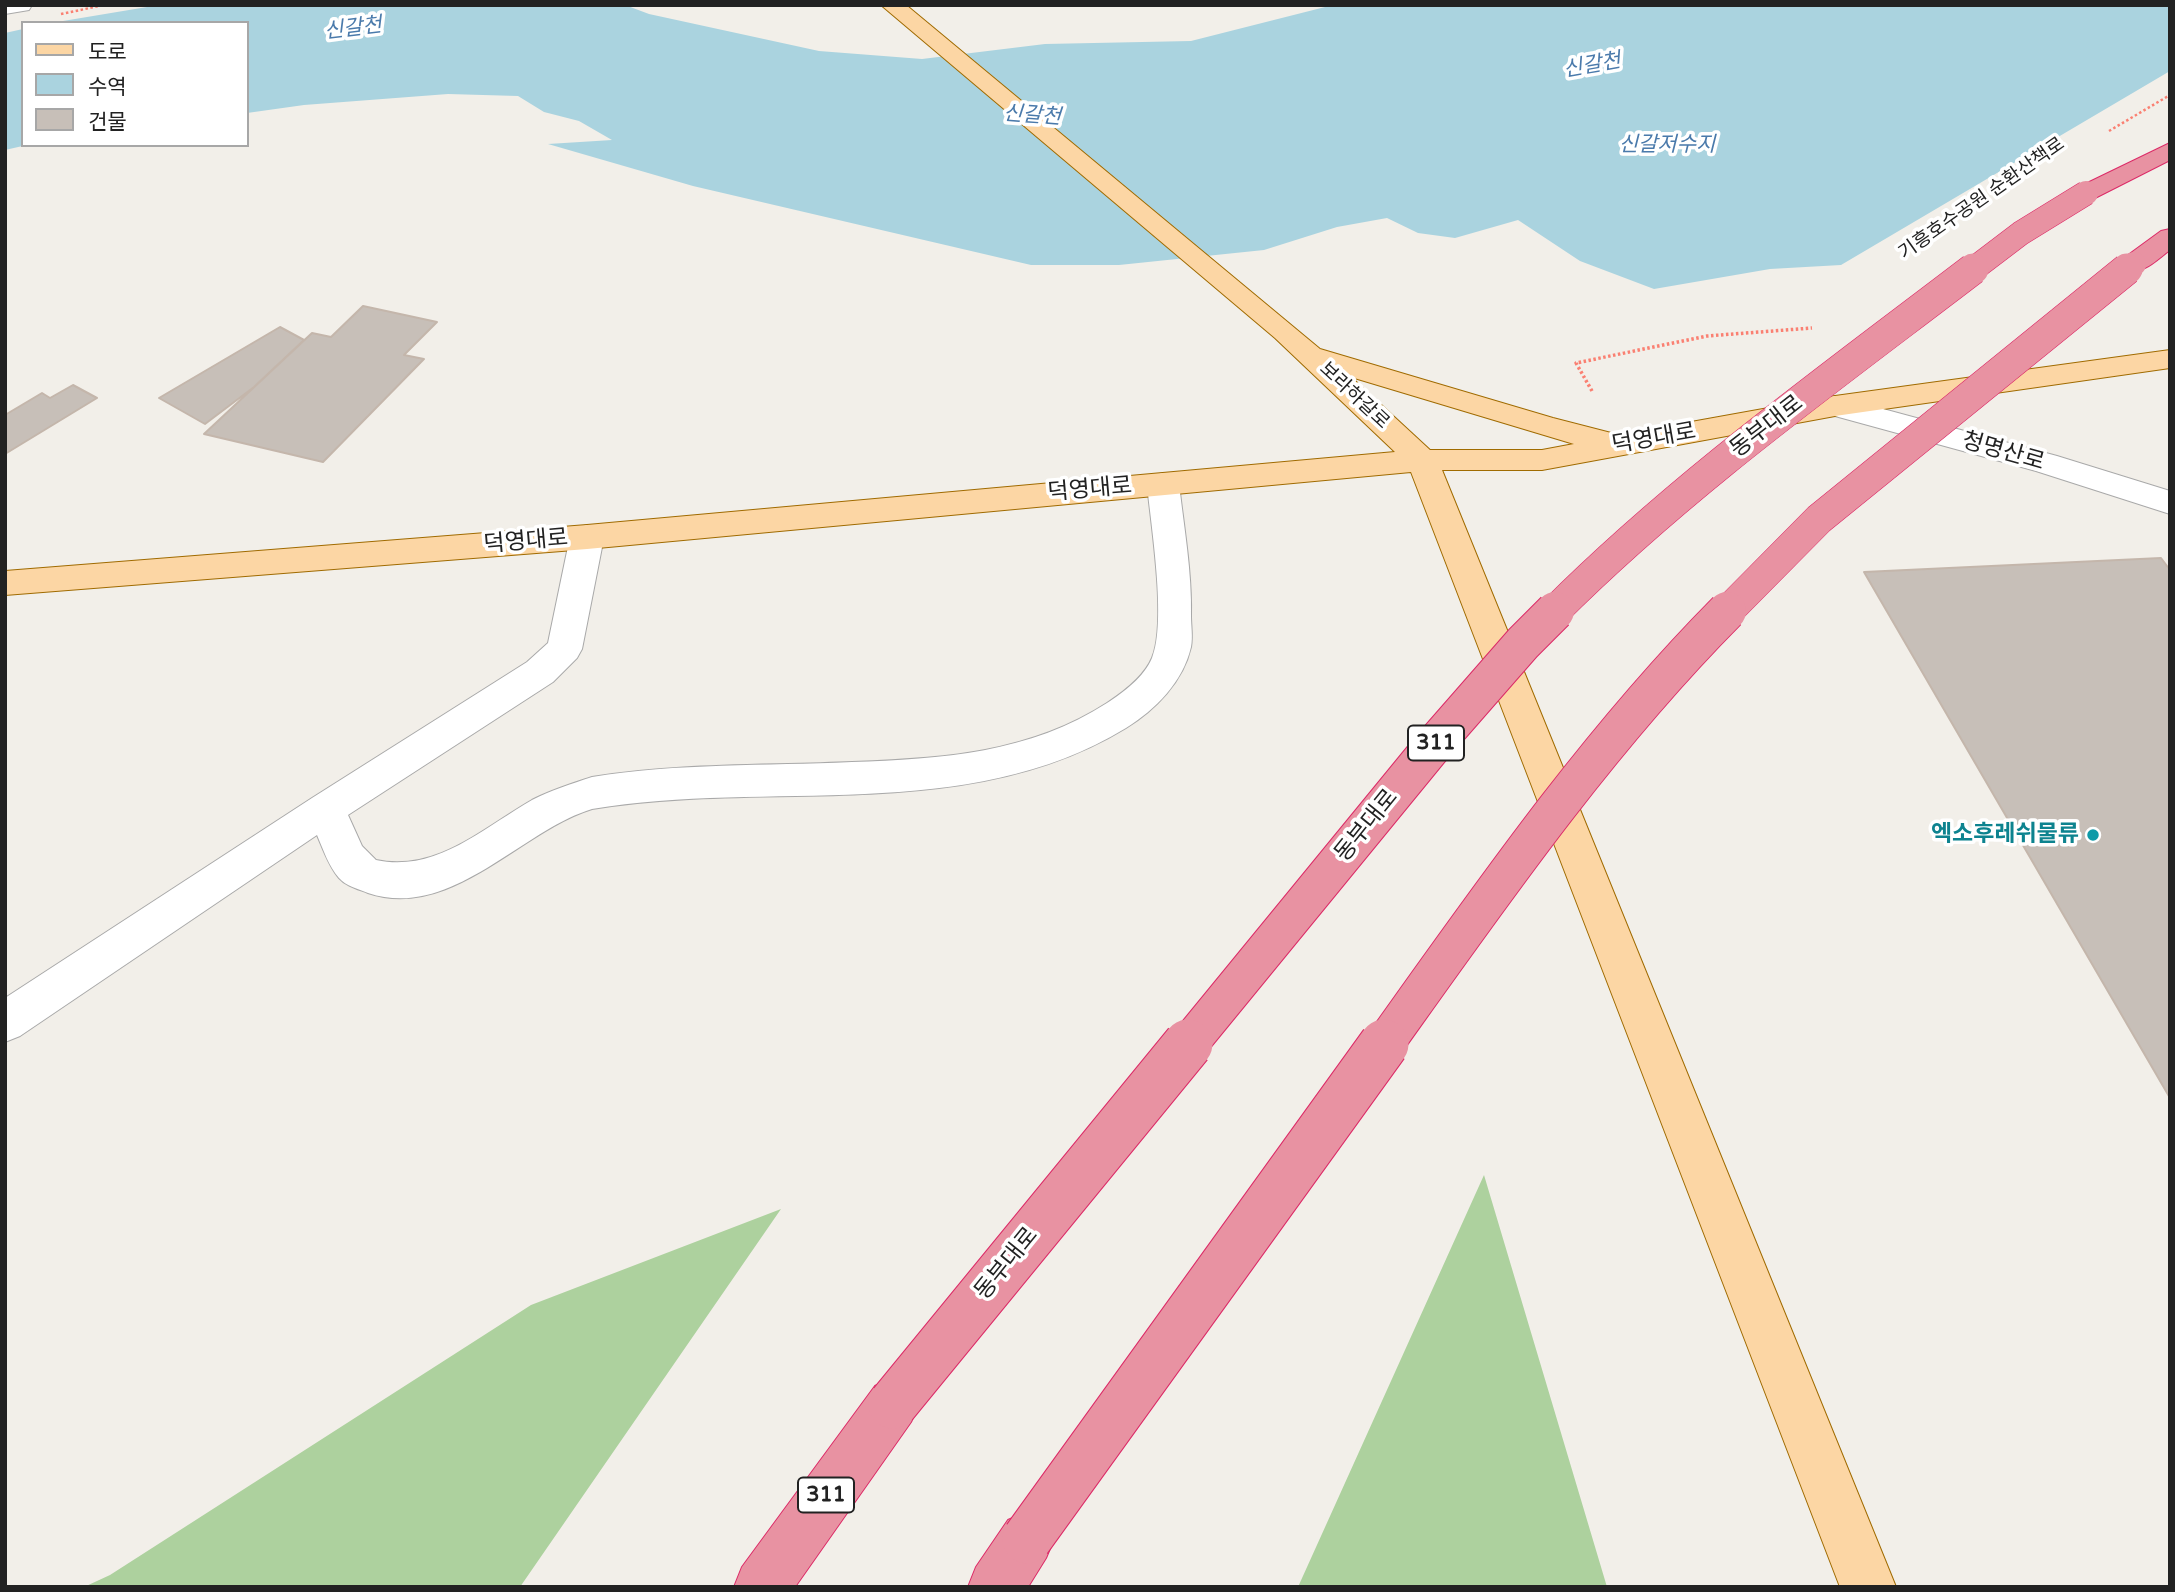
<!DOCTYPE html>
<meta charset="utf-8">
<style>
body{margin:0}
#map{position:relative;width:2175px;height:1592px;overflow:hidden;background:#f2efe9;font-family:"Varela Round","Noto Sans KR",sans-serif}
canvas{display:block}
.frame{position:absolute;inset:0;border:7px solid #222;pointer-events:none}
.legend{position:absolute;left:21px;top:21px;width:228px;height:126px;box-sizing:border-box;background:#fff;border:2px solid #a7a7a7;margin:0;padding:9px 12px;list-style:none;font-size:21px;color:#222}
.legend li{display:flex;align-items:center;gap:14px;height:35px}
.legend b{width:35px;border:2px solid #a7a7a7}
</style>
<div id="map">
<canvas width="2175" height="1592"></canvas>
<div class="frame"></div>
<ul class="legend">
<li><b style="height:9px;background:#fcd6a4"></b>도로</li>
<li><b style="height:19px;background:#aad3df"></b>수역</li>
<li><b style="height:19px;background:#c7bfb8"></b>건물</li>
</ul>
</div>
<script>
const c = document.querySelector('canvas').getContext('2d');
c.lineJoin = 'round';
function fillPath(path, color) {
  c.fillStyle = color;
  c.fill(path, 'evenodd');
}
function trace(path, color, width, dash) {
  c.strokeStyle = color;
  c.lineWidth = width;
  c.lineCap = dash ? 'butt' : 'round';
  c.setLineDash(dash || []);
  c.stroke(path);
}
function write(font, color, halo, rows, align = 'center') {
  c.font = font + ' "Varela Round","Noto Sans KR",sans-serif';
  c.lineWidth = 7;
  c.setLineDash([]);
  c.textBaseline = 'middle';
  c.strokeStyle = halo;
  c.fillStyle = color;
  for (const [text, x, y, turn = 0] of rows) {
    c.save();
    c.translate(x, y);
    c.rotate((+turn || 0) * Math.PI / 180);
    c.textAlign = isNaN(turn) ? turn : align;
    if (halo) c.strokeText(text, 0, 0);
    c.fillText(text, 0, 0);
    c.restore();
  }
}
fillPath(new Path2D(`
 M 1484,1175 L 1607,1587 L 1298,1587 Z
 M 781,1209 L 520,1587 L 84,1587 L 110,1575 L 531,1305 Z`), '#add19e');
fillPath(new Path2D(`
 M 159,5 L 625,5 L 649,14 L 819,51 L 922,59 L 1045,44 L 1191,41 L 1333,5 L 2170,5 L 2170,71 L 1841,265 L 1770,269 L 1654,289 L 1580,261 L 1518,220 L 1455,238 L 1418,233 L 1387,218 L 1337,227 L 1264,250 L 1119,265 L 1031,265 L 693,186 L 548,144 L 612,140 L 579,121 L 544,112 L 518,96 L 448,94 L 304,105 L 247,113 L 247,23 L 51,23 Z
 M 23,29 L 23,145 L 27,145 L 5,150 L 5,33 Z`), '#aad3df');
const building = new Path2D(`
 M 363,306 L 437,322 L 404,355 L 424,359 L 323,462 L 204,434 L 312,333 L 331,337 Z
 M 280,327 L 304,340 L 254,387 L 205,424 L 159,398 Z
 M 73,385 L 97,398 L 5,454 L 5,415 L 42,393 L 50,398 Z
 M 2161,558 L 2170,570 L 2170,1098 L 1864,572 Z`);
fillPath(building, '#c7bfb8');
trace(building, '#c4b6ab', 2);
const minor = new Path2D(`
 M 5,5 L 32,5 L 29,10 L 5,14 Z
 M 1835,396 L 2057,456 L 2170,491 L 2170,514 L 2036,471 L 1824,413 L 1820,406 L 1824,399 Z
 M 1163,473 L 1174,476 L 1179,484 C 1184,528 1192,572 1191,616 C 1191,626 1193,637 1191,647 C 1183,682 1155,710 1126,728 C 966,826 768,779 592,809 C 520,831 451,921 368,893 C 358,889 346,886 339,878 C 329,867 323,849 317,835 L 20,1036 L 5,1042 L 5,998 L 312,798 L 527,662 L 548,643 L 570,537 L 575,529 L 587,525 L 599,529 L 604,537 L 582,649 L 577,658 L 553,682 L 348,815 L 362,846 L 376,860 C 436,873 483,828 532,800 C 551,790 571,784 592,777 C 677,763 766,766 852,762 C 941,759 1030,753 1107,703 C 1124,692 1144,677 1152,658 C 1167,622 1151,526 1147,484 L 1152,476 Z`);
const major = new Path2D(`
 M 881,5 L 906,5 L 1320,349 L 1553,418 L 1619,435 L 1835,396 L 2170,350 L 2170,368 L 1835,416 L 1542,470 L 1442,470 L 1896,1587 L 1840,1587 L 1411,472 L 587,549 L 5,595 L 5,571 L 587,525 L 1395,452 L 1275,338 ZM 1351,377 L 1574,444 L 1542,450 L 1430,450 Z`);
const highway = new Path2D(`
 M 2170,143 L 2170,160 L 2095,198 L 2086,201 L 2077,198 L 2073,193 L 2077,188 Z
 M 2170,229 L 2170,250 C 2155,261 2144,275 2124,270 L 2120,264 L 2124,258 L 2161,231 Z
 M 893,1378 L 911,1386 L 919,1404 L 911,1422 L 795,1587 L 734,1587 L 742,1567 L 875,1386 Z
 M 1027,1512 L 1046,1520 L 1054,1539 L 1046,1558 L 1028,1587 L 968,1587 L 976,1567 L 1008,1520 Z`);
trace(minor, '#a9a9a9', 2);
trace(major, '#a06b00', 2);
trace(highway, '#dc2a67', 2);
trace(new Path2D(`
 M 61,14 L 104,5
 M 2109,131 L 2170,95`), '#fa8072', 2.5, [2.5, 2.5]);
trace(new Path2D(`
 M 1592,391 L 1576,363 L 1707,336 L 1812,328`), '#fa8072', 3.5, [2.5, 2.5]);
fillPath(minor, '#fff');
fillPath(major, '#fcd6a4');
fillPath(highway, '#e892a2');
const highwayBridgeFar3 = new Path2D(`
 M 1971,271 L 2021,233 L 2086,193
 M 2125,271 L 2134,264`);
const highwayBridgeFar2 = new Path2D(`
 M 1553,613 C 1681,485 1829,379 1973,269
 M 1726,613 L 1819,519 L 2127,269`);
const highwayBridgeFar1 = new Path2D(`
 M 1187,1046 L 1432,747 L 1523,643 L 1555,611
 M 1383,1046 C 1490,896 1597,742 1727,611`);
const highwayBridge = new Path2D(`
 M 893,1404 L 1188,1044
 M 1027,1539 L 1384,1044`);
trace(highwayBridgeFar3, '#dc2a67', 25, []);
trace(highwayBridgeFar2, '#dc2a67', 32, []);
trace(highwayBridgeFar1, '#dc2a67', 40, []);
trace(highwayBridge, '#dc2a67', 51, []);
trace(highwayBridgeFar3, '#e892a2', 24);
trace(highwayBridgeFar2, '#e892a2', 31);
trace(highwayBridgeFar1, '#e892a2', 38);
trace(highwayBridge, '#e892a2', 49);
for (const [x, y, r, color] of [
 [2093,835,7,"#0f9aa8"]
]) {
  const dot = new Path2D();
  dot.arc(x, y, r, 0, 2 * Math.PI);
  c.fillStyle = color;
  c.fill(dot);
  trace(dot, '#fff', 2.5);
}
write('19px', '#222', '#fff', [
 ["기흥호수공원 순환산책로",1982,199,-35],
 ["보라하갈로",1354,396,43]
]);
write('italic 21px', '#4a7aab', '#fff', [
 ["신갈천",353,29,-7],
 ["신갈천",1592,66,-10],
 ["신갈천",1032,116,4],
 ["신갈저수지",1667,145]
]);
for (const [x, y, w] of [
 [1436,743,56],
 [826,1495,56]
]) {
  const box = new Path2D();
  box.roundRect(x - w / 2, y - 17.5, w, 35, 5);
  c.fillStyle = '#fff';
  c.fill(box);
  trace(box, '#222', 2);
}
write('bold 21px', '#222', null, [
 ["311",1436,743],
 ["311",826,1495]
]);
write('23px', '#222', '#fff', [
 ["동부대로",1767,427,-38],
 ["덕영대로",1654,439,-10],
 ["청명산로",2003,452,16],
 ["덕영대로",1090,490,-5],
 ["덕영대로",526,542,-5],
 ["동부대로",1367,826,-51],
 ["동부대로",1007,1264,-51]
]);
write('bold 23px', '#0d838f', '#fff', [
 ["엑소후레쉬물류",2079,835]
], 'right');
</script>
